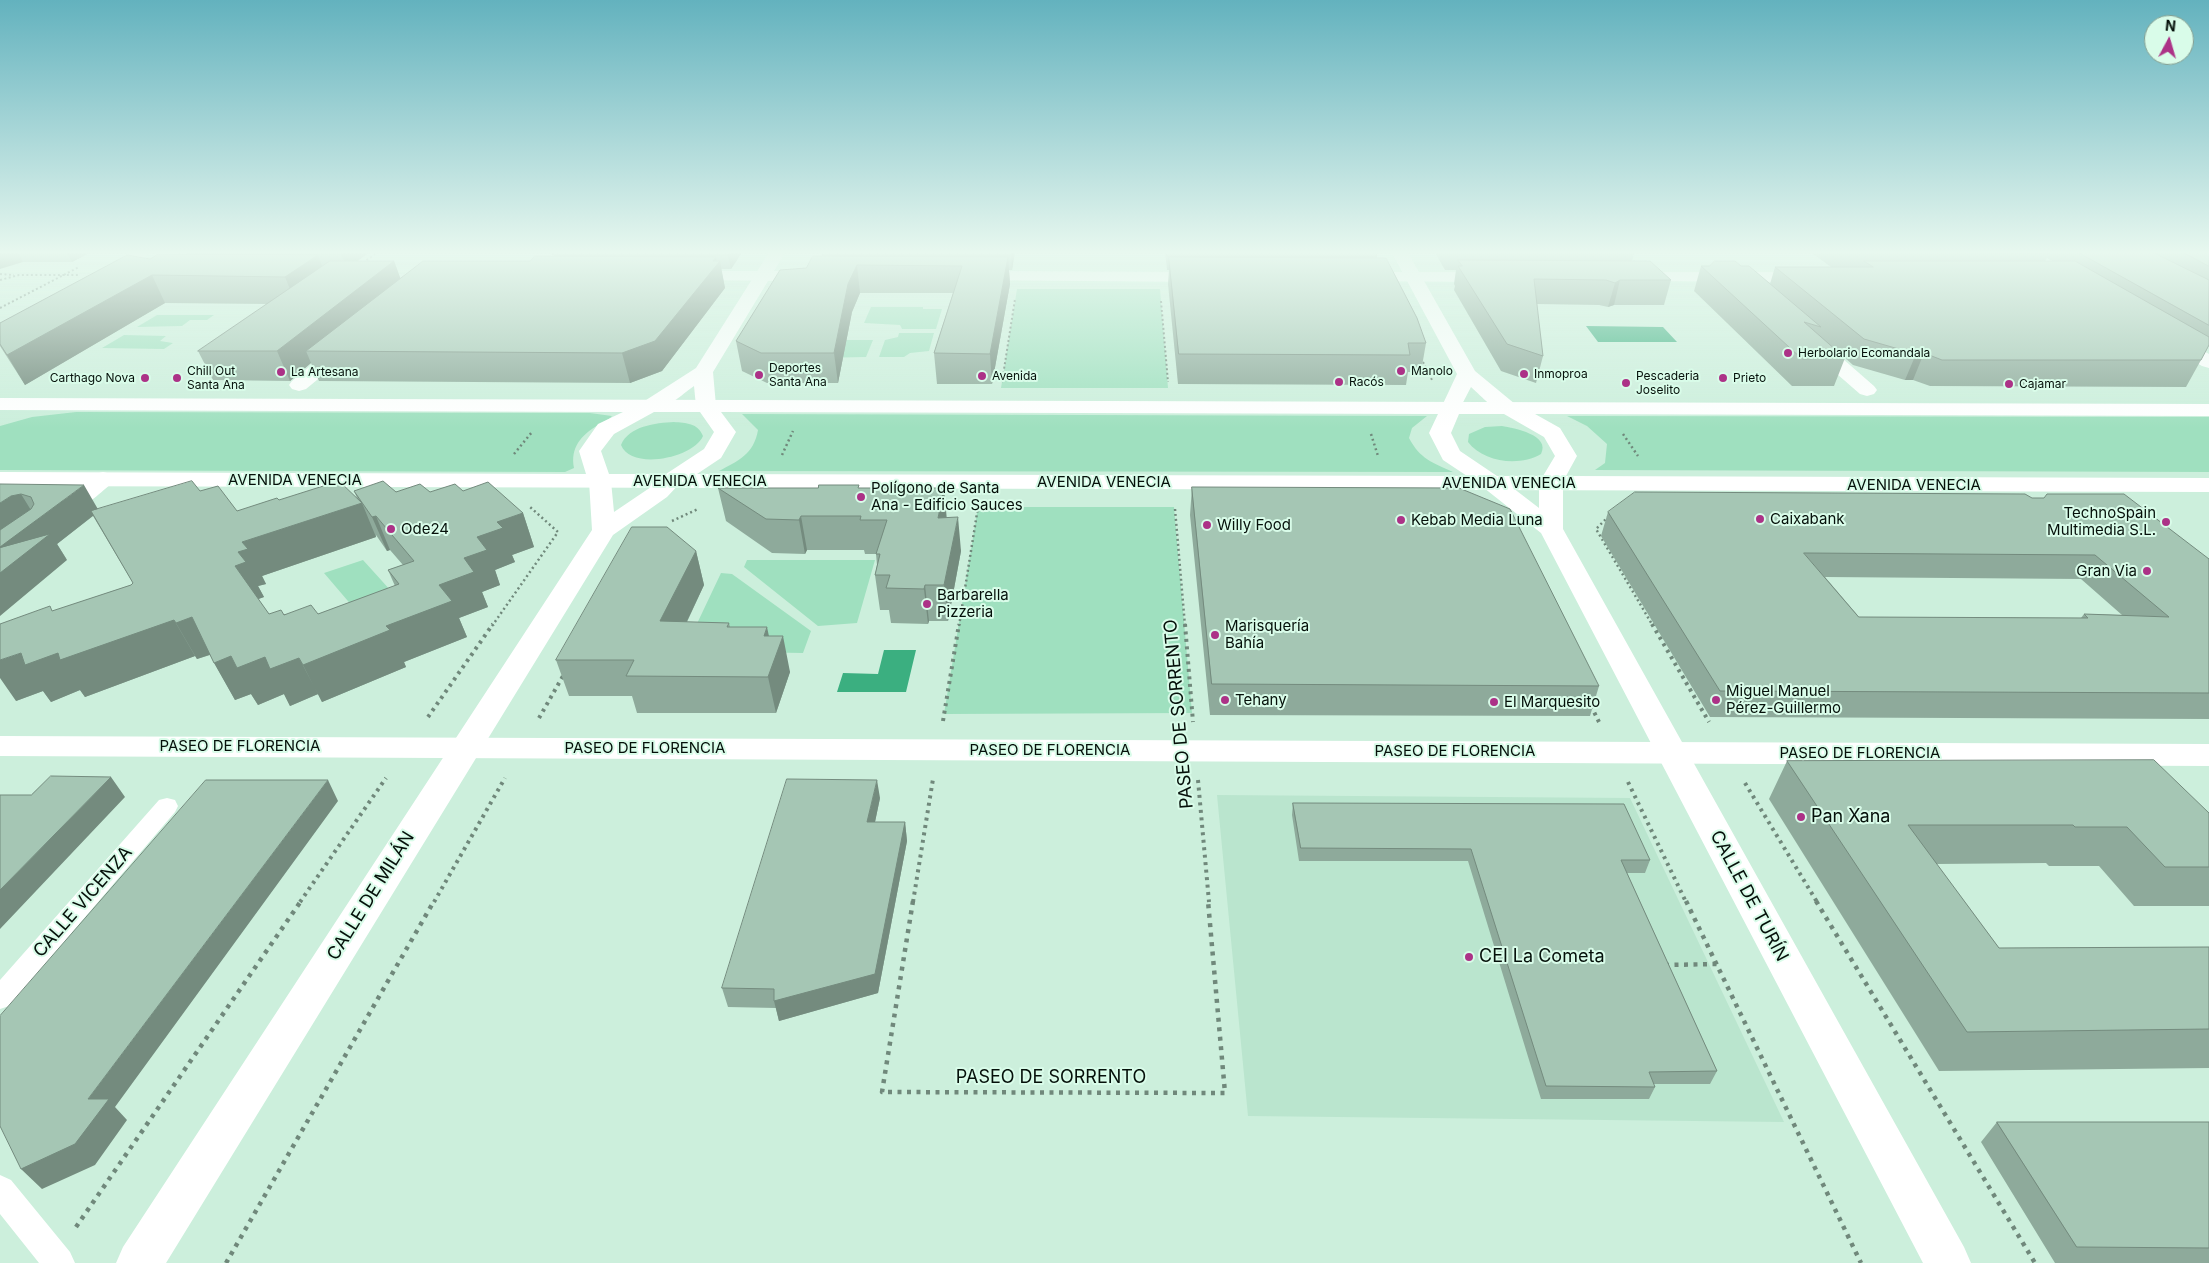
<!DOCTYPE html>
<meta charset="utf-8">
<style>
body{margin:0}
#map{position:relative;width:2209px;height:1263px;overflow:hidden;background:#ccefdc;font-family:Inter,sans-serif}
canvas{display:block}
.north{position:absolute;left:2144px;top:15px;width:50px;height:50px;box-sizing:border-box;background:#d9fce9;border:1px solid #849e90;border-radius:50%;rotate:6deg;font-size:14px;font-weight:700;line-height:20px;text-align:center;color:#05100a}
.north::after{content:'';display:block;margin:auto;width:18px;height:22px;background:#ac3287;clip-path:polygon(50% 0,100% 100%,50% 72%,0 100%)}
</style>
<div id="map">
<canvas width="2209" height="1263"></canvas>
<div class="north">N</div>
</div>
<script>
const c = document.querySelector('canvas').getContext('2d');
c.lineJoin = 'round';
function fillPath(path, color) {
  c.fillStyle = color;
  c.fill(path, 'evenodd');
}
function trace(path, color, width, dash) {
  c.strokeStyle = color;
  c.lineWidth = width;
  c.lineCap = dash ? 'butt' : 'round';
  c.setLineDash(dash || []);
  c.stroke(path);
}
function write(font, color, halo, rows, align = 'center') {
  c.font = font + ' Inter,sans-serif';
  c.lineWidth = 4;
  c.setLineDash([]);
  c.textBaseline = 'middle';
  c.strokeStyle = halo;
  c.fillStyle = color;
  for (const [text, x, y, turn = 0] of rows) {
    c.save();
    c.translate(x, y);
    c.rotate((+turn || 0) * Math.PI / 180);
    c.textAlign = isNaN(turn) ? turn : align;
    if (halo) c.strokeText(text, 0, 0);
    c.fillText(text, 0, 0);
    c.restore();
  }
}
fillPath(new Path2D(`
 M 1217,795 L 1630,798 L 1784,1122 L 1248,1116 Z`), '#bae5ce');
fillPath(new Path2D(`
 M 1017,289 L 1160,289 L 1168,388 L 1001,388 Z
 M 871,307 L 923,307 L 923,309 L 942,309 L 936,329 L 902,329 L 900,325 L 864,323 Z
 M 157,315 L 214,315 L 207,320 L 190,320 L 182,326 L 137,327 Z
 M 899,333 L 934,333 L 929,351 L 910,353 L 904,357 L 879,357 L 885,340 L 898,337 Z
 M 124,335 L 166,336 L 160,341 L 173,343 L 164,349 L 102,348 Z
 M 826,340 L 873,340 L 866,357 L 818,358 Z
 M 76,412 L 590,413 L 612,416 C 609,420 603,422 598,425 C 581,435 570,448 574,468 L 565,472 L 0,470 L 0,426 L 32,417 Z
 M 742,414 L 1427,416 L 1412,428 L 1409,438 C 1420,459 1433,463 1453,472 L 719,471 C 738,461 754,454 758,430 Z
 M 1567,416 L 2209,417 L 2209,472 L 1595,470 L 1605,463 L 1607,444 L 1587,426 Z
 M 674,422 C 686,423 698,423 703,436 C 694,458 631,471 621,445 C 629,426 655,423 674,422 Z
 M 1502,426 C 1514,428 1551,435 1541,454 C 1519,467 1483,462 1468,442 L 1469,434 L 1485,427 Z
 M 978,507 L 1174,507 L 1192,713 L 944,714 Z
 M 363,560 L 401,602 L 365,621 L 324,573 Z
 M 747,560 L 875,560 L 857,623 L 818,626 L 744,567 Z
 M 721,573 L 732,574 L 811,631 L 803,653 L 684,651 Z`), '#9fe0bf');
fillPath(new Path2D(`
 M 1586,326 L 1663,327 L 1677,342 L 1598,342 Z
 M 884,650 L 916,650 L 906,692 L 837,692 L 843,673 L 878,674 Z`), '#3baf80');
trace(new Path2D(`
 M 174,256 L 183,251
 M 549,258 L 556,251
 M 363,263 L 379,251
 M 0,274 L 14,275
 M 0,280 L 19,275 L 79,275
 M 1161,301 L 1168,382
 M 0,308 L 79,267
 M 1421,358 L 1432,380
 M 1002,382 L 1015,299`), '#70887b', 2, [2, 2.5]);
trace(new Path2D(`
 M 1371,434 L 1378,456
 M 1623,434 L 1638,456
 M 514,454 L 532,432
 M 782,455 L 793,431
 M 1175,509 L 1185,626
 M 1609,516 L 1596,529 L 1653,626
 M 672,521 L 698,509
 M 492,626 L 558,532 L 530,507
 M 959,626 L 978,507`), '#70887b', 2.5, [2, 3]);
trace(new Path2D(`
 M 1185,624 L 1193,722
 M 1652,624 L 1709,722
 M 1591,706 L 1599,722
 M 428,717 L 493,624
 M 539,718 L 563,676
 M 943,721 L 959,624
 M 1198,780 L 1209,902
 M 1628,782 L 1686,902
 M 1745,783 L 1817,902
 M 300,902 L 386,778
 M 434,902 L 505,778
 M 913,902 L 933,779`), '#70887b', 4, [3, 4.5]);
trace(new Path2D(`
 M 913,901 L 882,1092 L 1225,1093 L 1208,901
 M 1686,901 L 1861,1263
 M 1816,901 L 2035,1263
 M 1665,965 L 1717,964
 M 76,1227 L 301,901
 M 226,1263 L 434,901`), '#70887b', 4.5, [4, 5.5]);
fillPath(new Path2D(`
 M 167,798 L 175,800 L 178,806 L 175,812 L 9,1006 L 0,1009 L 0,980 L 159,800 Z
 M 0,1175 L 11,1180 L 70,1252 L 75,1263 L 39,1263 L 0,1214 Z`), '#fff');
fillPath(new Path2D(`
 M 685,271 L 812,271 L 818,272 L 820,276 L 818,280 L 812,281 L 679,280 L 677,276 L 679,272 Z
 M 973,271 L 1205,272 L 1211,273 L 1213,277 L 1211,281 L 1205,282 L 967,280 L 965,276 L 967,272 Z
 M 1358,272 L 1492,272 L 1498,273 L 1500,277 L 1498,281 L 1492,282 L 1352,281 L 1350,277 L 1352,273 Z
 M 1630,272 L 1810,272 L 1816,273 L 1818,277 L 1816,281 L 1810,282 L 1624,281 L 1622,277 L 1624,273 Z
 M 1813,337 L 1820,339 L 1874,386 L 1877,390 L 1874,394 L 1867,396 L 1860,394 L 1806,347 L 1804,343 L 1806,339 Z
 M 344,342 L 351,344 L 353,348 L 351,352 L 306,389 L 299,391 L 292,389 L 289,385 L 292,381 L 337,344 Z
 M 0,736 L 2209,744 L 2209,766 L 0,756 Z`), '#fff');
fillPath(new Path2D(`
 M 770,251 L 786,251 L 713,372 L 716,406 L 713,410 L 706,412 L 699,410 L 696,406 L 694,386 C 680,396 661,415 643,410 L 640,406 L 643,402 L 696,368 Z
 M 1391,251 L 1407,251 L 1475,371 L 1515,404 L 1518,408 L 1515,412 C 1498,417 1484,398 1471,387 L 1458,412 L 1451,414 L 1444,412 L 1441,408 L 1457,374 Z
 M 2169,333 L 2176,335 L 2209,354 L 2209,368 L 2202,366 L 2162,343 L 2160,339 L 2162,335 Z
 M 103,472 L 111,474 L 114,479 L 111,484 C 97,495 81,514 62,509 L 58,504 L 62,499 L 95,474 Z
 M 600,474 L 608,476 L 611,481 L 614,512 L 651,487 L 663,476 L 671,474 L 679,476 L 682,481 L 667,497 L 613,535 L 166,1263 L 116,1263 L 123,1247 L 592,530 L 589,481 L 592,476 Z
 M 1492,476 L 1500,478 L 1539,508 L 1539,483 L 1543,478 L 1551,476 L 1559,478 L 1563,483 L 1563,529 L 1964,1247 L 1971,1263 L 1923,1263 L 1541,533 L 1484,488 L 1480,483 L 1484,478 Z`), '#fff');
fillPath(new Path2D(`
 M 134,251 L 154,251 L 111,278 L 99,278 L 97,274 L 99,270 Z
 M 0,398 L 2209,404 L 2209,416 L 1535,414 L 1560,428 L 1577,456 L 1566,476 L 2209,478 L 2209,492 L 0,486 L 0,472 L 586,474 L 579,451 L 598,424 L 623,412 L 0,410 ZM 654,412 L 700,412 L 714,432 L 704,449 L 666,474 L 609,474 L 601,451 L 614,434 ZM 721,412 L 1438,414 L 1429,433 L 1443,460 L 1467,476 L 697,474 L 721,458 L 736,432 ZM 1459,414 L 1504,414 L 1544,437 L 1555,456 L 1543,476 L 1497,476 L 1460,451 L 1451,433 Z`), '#fff');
fillPath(new Path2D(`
 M 0,251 L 93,251 L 72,262 L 23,262 Z
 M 191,251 L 371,251 L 358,261 L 394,261 L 400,278 L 530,261 L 554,256 L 553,255 L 557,251 L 743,251 L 731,269 L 721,269 L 725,288 L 662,371 L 630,383 L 319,381 L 311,363 L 290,381 L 213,380 L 198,351 L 267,304 L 165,303 L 25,385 L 0,346 L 0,323 L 150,259 L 186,255 Z
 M 1015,251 L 1012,270 L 1009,270 L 1010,284 L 992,384 L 937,384 L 934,353 L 953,293 L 860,293 L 852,312 L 838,383 L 767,383 L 742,371 L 736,341 L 806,268 L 822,257 L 822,255 Z
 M 1165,251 L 1375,251 L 1377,256 L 1377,258 L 1426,343 L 1421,372 L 1408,372 L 1406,385 L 1178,384 L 1168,284 L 1169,270 L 1167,270 Z
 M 1434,251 L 1635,251 L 1632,261 L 1671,280 L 1664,305 L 1614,305 L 1608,307 L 1599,305 L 1536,304 L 1543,356 L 1536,383 L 1501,371 L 1454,290 L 1455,286 L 1454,284 L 1456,270 L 1445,270 Z
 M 1809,251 L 2209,251 L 2209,345 L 2201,360 L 2186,387 L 1930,386 L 1913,380 L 1905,380 L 1853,365 L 1845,358 L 1834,386 L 1792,386 L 1694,291 L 1701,266 L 1741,266 L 1770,284 L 1775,267 L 1831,267 ZM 2047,258 L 2052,261 L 2045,261 Z
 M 0,484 L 98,509 L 200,491 L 237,511 L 279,500 L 357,498 L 354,491 L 430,492 L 463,491 L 523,513 L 534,547 L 512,555 L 515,562 L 495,570 L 500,585 L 482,592 L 488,607 L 459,618 L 467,637 L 404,662 L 406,667 L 322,702 L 318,694 L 290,706 L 284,694 L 258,705 L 251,694 L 235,700 L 210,655 L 197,659 L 195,656 L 85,697 L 80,690 L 51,702 L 43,691 L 16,701 L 53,611 L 131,585 L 133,583 L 93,516 L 57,544 L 67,560 ZM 376,535 L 387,551 L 390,550 L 403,565 L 388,570 L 395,586 L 318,614 L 269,614 L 258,599 L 264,597 L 258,586 L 266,584 L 262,576 L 376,537 Z
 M 1192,487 L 1599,686 L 1590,716 L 1210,715 L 1190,515 Z
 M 718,488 L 860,488 L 947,518 L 961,551 L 948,621 L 929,621 L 928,624 L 891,623 L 889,610 L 880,610 L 875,575 L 877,565 L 876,554 L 865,554 L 864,550 L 807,550 L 805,554 L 772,553 L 726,521 Z
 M 2032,498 L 2209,559 L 2209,719 L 1710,717 L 1601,536 L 1608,512 ZM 1825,577 L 2081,579 L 2122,615 L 2084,614 L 2081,618 L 1859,617 Z
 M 696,551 L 704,585 L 687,622 L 729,623 L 730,627 L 769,636 L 790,672 L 776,713 L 637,713 L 632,696 L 569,696 L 556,660 Z
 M 1787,761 L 2209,813 L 2209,906 L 2134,906 L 2099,866 L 2049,866 L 2046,863 L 1936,864 L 1999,948 L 2209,947 L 2209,1068 L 1939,1071 L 1769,799 Z
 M 880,798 L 875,822 L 905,822 L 907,841 L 878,993 L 779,1021 L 776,1008 L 728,1007 L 722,988 Z
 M 1293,803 L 1650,860 L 1645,873 L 1627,873 L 1717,1071 L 1710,1084 L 1653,1084 L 1655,1087 L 1649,1099 L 1541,1099 L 1468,861 L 1299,861 L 1292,815 Z
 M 1997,1122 L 2209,1122 L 2209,1263 L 2055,1263 L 1981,1142 Z`), '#8eaa9b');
fillPath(new Path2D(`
 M 17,251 L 23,262 L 0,269 L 0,252 Z
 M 66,251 L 93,251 L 72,262 Z
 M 346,251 L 371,251 L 347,268 L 341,254 Z
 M 731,251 L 743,251 L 731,269 L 728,255 Z
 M 1012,251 L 1015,251 L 1012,270 L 1011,255 Z
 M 318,255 L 328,282 L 296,304 L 285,277 Z
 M 716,257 L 717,264 L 720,261 L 725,288 L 662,371 L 630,383 L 622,353 L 713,261 Z
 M 1008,257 L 1010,284 L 992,384 L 990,354 Z
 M 394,261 L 404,288 L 306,351 L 311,363 L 290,381 L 277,351 Z
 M 857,265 L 860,293 L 852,312 L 838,383 L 834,353 L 848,284 Z
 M 152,275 L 165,303 L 25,385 L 7,355 Z
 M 1620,280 L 1614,305 L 1608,307 L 1615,283 Z
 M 1924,353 L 1913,380 L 1905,380 L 1916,354 Z
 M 84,485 L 99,511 L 57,544 L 67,560 L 0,616 L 0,503 L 11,496 L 21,494 L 37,520 Z
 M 944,488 L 947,521 L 938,518 Z
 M 362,503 L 376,537 L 262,576 L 266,584 L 258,586 L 264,597 L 253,601 L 235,566 L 238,552 L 242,542 Z
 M 523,513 L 534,547 L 512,555 L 515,562 L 495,570 L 500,585 L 482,592 L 488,607 L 459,618 L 467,637 L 404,662 L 406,667 L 322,702 L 303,665 L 386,626 L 439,585 L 464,558 L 477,537 L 497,522 Z
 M 376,516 L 390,550 L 387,551 L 372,517 Z
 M 801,516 L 807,550 L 805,554 L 799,520 Z
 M 958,517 L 961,551 L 948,621 L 944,585 Z
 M 696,551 L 704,585 L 670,657 L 660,621 Z
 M 925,585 L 929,621 L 928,624 L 924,589 Z
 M 192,617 L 212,654 L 197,659 L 176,623 Z
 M 174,620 L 195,656 L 85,697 L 80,690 L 51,702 L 43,691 L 16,701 L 0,678 L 0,660 L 21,653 Z
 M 767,627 L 774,660 L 783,636 L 790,672 L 776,713 L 768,677 L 764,636 Z
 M 231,656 L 299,658 L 318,694 L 290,706 L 284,694 L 258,705 L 251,694 L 235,700 L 214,663 Z
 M 111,777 L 125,797 L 0,929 L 0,890 Z
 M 328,780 L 338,801 L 115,1107 L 127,1120 L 95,1165 L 42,1189 L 21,1169 L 88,1099 Z
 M 877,780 L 880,798 L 871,841 L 867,822 Z
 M 905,822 L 907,841 L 878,993 L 779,1021 L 774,1001 Z`), '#748b7e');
const building = new Path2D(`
 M 191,251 L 346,251 L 341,254 L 186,254 Z
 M 557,251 L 731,251 L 728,255 L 553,255 Z
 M 824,251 L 1012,251 L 1011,255 L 822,255 Z
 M 1167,251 L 1375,251 L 1377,256 L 1167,256 Z
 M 1841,251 L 2047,251 L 2050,253 L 1843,252 Z
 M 2076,251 L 2150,251 L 2209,280 L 2209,325 Z
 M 2181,251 L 2209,251 L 2209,266 Z
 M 158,254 L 318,255 L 285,277 L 152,275 L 7,355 L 0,344 L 0,323 L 127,255 L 150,259 Z
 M 535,256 L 716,257 L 713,261 L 720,261 L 655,341 L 622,353 L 306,351 L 423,261 L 530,261 Z
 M 813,256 L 1008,257 L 990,354 L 934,353 L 962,266 L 857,265 L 848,284 L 834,353 L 761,353 L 736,341 L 780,270 L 806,268 Z
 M 1169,257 L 1386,258 L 1417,318 L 1426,343 L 1408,343 L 1410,355 L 1179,354 Z
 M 1458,260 L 1650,261 L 1671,280 L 1620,280 L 1615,283 L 1606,280 L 1534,279 L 1543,356 L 1507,344 L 1458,266 L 1462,266 Z
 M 330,261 L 394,261 L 277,351 L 198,351 Z
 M 1715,261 L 1735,261 L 1741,266 L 1749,266 L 1821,327 L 1804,322 L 1845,358 L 1802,359 L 1701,266 L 1709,266 Z
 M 1864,261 L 2075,261 L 2209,337 L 2209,345 L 2201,360 L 1942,360 L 1924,353 L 1916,354 L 1864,339 L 1775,267 L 1873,267 Z
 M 192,481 L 200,491 L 218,486 L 237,511 L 277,498 L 279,500 L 339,481 L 362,503 L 242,542 L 248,549 L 238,552 L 246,562 L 235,566 L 269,614 L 281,610 L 284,615 L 311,605 L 318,614 L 399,584 L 388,570 L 414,561 L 376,516 L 372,517 L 354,491 L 383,481 L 396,492 L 420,484 L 430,492 L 455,484 L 463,491 L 488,482 L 523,513 L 497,522 L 503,528 L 477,537 L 487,550 L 464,558 L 474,572 L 439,585 L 452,601 L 386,626 L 390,630 L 303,665 L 299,658 L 270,669 L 265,657 L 237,668 L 231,656 L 214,663 L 192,617 L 176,623 L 174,620 L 60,660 L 58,653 L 25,665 L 21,653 L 0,660 L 0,624 L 50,606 L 52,611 L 131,585 L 133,583 L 91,511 Z
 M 0,484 L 84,485 L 0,547 L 0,530 L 31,509 L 34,504 L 31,497 L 21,494 L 11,496 L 0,503 Z
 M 819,485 L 859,485 L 858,488 L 944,488 L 938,518 L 958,517 L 944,585 L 925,585 L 924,589 L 886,588 L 890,575 L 875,575 L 880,554 L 876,554 L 887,520 L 860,520 L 861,516 L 801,516 L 799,520 L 766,519 L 718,488 L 818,488 Z
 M 1192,487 L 1459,488 L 1510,509 L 1599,686 L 1212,684 Z
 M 1635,492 L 2025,494 L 2032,498 L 2044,498 L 2047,494 L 2124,494 L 2209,559 L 2209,693 L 1720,691 L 1608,512 ZM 1804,553 L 2095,555 L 2169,617 L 2084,614 L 2088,618 L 1859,617 Z
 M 632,527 L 667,527 L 696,551 L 660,621 L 729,623 L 727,627 L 767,627 L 764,636 L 783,636 L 768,677 L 626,676 L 634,660 L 556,660 Z
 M 50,534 L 0,573 L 0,548 Z
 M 2154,760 L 2209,813 L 2209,867 L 2165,867 L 2127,827 L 2075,827 L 2073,825 L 1908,825 L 1999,948 L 2209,947 L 2209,1029 L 1967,1032 L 1787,761 Z
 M 51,776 L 111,777 L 0,890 L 0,795 L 31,795 Z
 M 787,779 L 877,780 L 867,822 L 905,822 L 875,974 L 774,1001 L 774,989 L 722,988 Z
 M 206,780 L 328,780 L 88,1099 L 109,1099 L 75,1144 L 21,1169 L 0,1126 L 0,1016 Z
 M 1293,803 L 1624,804 L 1650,860 L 1621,860 L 1717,1071 L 1649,1072 L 1655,1087 L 1546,1086 L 1471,849 L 1301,848 Z
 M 1997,1122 L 2209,1122 L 2209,1248 L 2077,1247 Z`);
fillPath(building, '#a5c6b4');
trace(building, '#748b7e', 1);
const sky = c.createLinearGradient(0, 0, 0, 428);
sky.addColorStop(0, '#63b2be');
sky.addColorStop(0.59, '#e8f8ef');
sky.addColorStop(1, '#e8f8ef00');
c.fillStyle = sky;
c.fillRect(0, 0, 2209, 428);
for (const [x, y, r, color] of [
 [1788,353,5,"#ac3287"],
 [1401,371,5,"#ac3287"],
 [281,372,5,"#ac3287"],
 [1524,374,5,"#ac3287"],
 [759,375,5,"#ac3287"],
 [982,376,5,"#ac3287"],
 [145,378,5,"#ac3287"],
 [177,378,5,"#ac3287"],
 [1723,378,5,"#ac3287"],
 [1339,382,5,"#ac3287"],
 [1626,383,5,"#ac3287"],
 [2009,384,5,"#ac3287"],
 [861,497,5,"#ac3287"],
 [1760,519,5,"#ac3287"],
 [1401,520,5,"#ac3287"],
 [2166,522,5,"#ac3287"],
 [1207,525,5,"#ac3287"],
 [391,529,5,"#ac3287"],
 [2147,571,5,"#ac3287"],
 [927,604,5,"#ac3287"],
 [1215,635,5,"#ac3287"],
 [1225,700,5,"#ac3287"],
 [1716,700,5,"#ac3287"],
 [1494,702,5,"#ac3287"],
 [1801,817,5,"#ac3287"],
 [1469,957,5,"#ac3287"]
]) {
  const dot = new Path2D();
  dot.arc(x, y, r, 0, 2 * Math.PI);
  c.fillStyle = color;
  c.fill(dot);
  trace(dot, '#d9fce9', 2);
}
write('12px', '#05100a', '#d9fce9', [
 ["Herbolario Ecomandala",1798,353],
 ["Deportes",769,368],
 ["Santa Ana",769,382],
 ["Chill Out",187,371],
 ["Santa Ana",187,385],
 ["Manolo",1411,371],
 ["La Artesana",291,372],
 ["Inmoproa",1534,374],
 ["Avenida",992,376],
 ["Pescaderia",1636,376],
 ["Joselito",1636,390],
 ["Carthago Nova",135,378,"right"],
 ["Prieto",1733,378],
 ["Racós",1349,382],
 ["Cajamar",2019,384]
], 'left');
write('15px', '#05100a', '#d9fce9', [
 ["AVENIDA VENECIA",295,480],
 ["AVENIDA VENECIA",700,481],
 ["AVENIDA VENECIA",1104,482],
 ["AVENIDA VENECIA",1509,483],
 ["AVENIDA VENECIA",1914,485],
 ["PASEO DE FLORENCIA",240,746],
 ["PASEO DE FLORENCIA",645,748],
 ["PASEO DE FLORENCIA",1050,750],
 ["PASEO DE FLORENCIA",1455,751],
 ["PASEO DE FLORENCIA",1860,753]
]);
write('15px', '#05100a', '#d9fce9', [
 ["Polígono de Santa",871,488],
 ["Ana - Edificio Sauces",871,505],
 ["TechnoSpain",2156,513,"right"],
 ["Multimedia S.L.",2156,530,"right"],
 ["Caixabank",1770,519],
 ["Kebab Media Luna",1411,520],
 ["Willy Food",1217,525],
 ["Ode24",401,529],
 ["Gran Via",2137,571,"right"],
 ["Barbarella",937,595],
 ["Pizzeria",937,612],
 ["Marisquería",1225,626],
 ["Bahía",1225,643],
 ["Miguel Manuel",1726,691],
 ["Pérez-Guillermo",1726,708],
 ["Tehany",1235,700],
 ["El Marquesito",1504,702]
], 'left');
write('18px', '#05100a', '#d9fce9', [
 ["PASEO DE SORRENTO",1179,714,-95],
 ["CALLE DE MILÁN",371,896,-58],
 ["CALLE DE TURÍN",1749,896,62],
 ["CALLE VICENZA",83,902,-49],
 ["PASEO DE SORRENTO",1051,1078]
]);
write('18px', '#05100a', '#d9fce9', [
 ["Pan Xana",1811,817],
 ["CEI La Cometa",1479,957]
], 'left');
</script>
